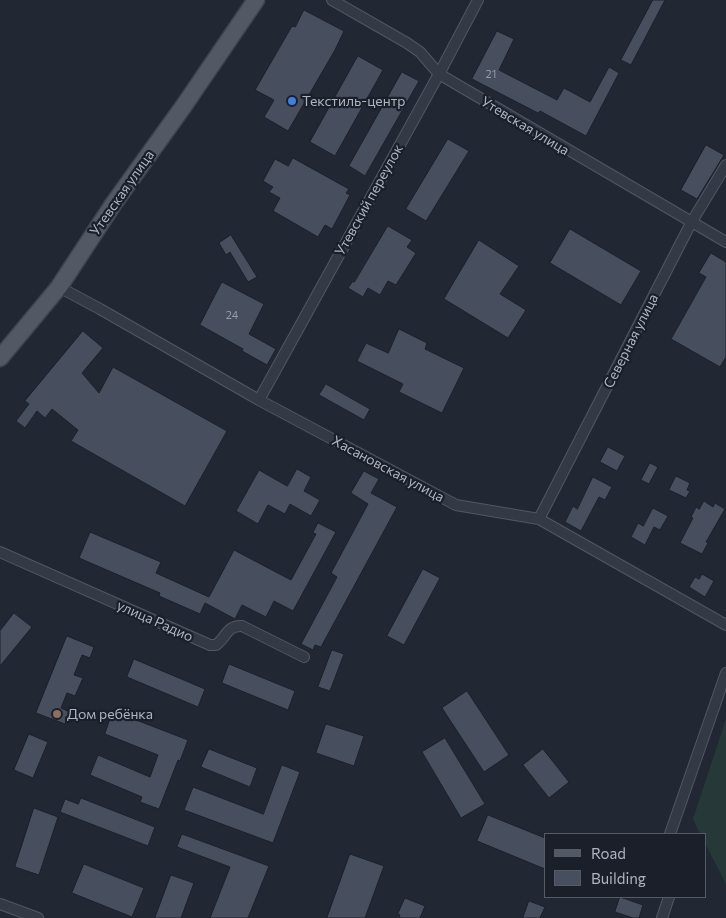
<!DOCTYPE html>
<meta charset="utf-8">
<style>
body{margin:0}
#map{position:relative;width:726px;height:918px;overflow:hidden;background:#212834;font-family:Commissioner,sans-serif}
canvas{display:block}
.legend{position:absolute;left:544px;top:833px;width:162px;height:65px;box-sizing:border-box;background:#1a1f29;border:1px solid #555b66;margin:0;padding:6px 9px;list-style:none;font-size:15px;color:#aeb4c2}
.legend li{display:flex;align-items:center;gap:10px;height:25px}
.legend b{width:25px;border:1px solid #555b66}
</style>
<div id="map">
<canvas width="726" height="918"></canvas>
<ul class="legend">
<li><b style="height:6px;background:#525965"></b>Road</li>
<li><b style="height:14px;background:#474e5e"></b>Building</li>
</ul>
</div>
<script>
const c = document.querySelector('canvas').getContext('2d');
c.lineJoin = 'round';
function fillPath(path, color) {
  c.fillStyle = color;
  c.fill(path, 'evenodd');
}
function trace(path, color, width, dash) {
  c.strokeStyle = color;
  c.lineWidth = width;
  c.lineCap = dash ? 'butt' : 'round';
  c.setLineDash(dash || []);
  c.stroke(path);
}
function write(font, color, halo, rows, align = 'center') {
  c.font = font + ' Commissioner,sans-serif';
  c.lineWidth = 4.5;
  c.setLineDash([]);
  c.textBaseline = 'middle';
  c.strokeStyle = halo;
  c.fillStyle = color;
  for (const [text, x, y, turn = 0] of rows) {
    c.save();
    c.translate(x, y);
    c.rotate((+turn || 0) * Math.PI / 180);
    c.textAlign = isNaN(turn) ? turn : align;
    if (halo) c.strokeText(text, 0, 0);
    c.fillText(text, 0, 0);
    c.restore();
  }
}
fillPath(new Path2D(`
 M 726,719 L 726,884 L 705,843 L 705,834 L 700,834 L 693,819 Z`), '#273839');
const building = new Path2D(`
 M 653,0 L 665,0 L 631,65 L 621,60 Z
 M 304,10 L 344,31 L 335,50 L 288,131 L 264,117 L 274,100 L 255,90 L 292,26 L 295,27 Z
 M 497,31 L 514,39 L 499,70 L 557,100 L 564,88 L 590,102 L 609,67 L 619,73 L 586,136 L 540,111 L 538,113 L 472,79 Z
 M 358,56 L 383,70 L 335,156 L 310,142 Z
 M 402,72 L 419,81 L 365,176 L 349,166 Z
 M 448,139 L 469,151 L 426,221 L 406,209 Z
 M 706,145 L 724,155 L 697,199 L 681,190 Z
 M 293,158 L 349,189 L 346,193 L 350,195 L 332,229 L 325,225 L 318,237 L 273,211 L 280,198 L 269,192 L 273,187 L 263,181 L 275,159 L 288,166 Z
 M 388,226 L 412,240 L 407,247 L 416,253 L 396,285 L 388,281 L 380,295 L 368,288 L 363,297 L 348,288 L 353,281 L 354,282 Z
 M 570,229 L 641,271 L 621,305 L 550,263 Z
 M 231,235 L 257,277 L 248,282 L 230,252 L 226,255 L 219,243 Z
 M 479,240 L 519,266 L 500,294 L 526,310 L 508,338 L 444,299 Z
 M 711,253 L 726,262 L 726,357 L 720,367 L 671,339 L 706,277 L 699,273 Z
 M 222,282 L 264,304 L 249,334 L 276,349 L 267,365 L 242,351 L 243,349 L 200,325 Z
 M 399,329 L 427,343 L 425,349 L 464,368 L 442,413 L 399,392 L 403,384 L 357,361 L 366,343 L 388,353 Z
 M 83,331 L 103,348 L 82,373 L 99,393 L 113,367 L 227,431 L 185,506 L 71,441 L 78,430 L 52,409 L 45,418 L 37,411 L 25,428 L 16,421 L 29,404 L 25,401 Z
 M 326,384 L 370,409 L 364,420 L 319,395 Z
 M 608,447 L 625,456 L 617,471 L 600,462 Z
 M 650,463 L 658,467 L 649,484 L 641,480 Z
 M 297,469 L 311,477 L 304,491 L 320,500 L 311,516 L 290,504 L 285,514 L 268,505 L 258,524 L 236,511 L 259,470 L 287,486 Z
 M 364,471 L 379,479 L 371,493 L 397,507 L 321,647 L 315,645 L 313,650 L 301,644 L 337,577 L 331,573 L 368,504 L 351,493 Z
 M 676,476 L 690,483 L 687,490 L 690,491 L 686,498 L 669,490 Z
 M 593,477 L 612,487 L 605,500 L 599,497 L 581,531 L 565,522 L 573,506 L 577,509 Z
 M 704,501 L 713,507 L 715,503 L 725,509 L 706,542 L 708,543 L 702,554 L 680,543 L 693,518 L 691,517 L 696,507 L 699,509 Z
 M 653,508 L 668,516 L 660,530 L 654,527 L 645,545 L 631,537 L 638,523 L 643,526 Z
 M 318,523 L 336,532 L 293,611 L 274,601 L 266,617 L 242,605 L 235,619 L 205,603 L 200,614 L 159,596 L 160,593 L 79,558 L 90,532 L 161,562 L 156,573 L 209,597 L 234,550 L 291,580 L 316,534 L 313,533 Z
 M 423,569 L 440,578 L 404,645 L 387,636 Z
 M 702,574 L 714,581 L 705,597 L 689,587 L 695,577 L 699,579 Z
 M 14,613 L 32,627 L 0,666 L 0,631 Z
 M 67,636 L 94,647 L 90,658 L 82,655 L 74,675 L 83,678 L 75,696 L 67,693 L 61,708 L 70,712 L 65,724 L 36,713 Z
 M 332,650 L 344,654 L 330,691 L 318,687 Z
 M 134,659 L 205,689 L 198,707 L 127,677 Z
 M 229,664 L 295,691 L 288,710 L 222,683 Z
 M 467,691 L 509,755 L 484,772 L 442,708 Z
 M 113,711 L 188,740 L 180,761 L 178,760 L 159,809 L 140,802 L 142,797 L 90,775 L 98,755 L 150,777 L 158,755 L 105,734 Z
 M 326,724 L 364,736 L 354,766 L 316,753 Z
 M 29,734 L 48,742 L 33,778 L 14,770 Z
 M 445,738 L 485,804 L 461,818 L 422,752 Z
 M 209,749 L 257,768 L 250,787 L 201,767 Z
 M 543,749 L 569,782 L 549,798 L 523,765 Z
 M 282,765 L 300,772 L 273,843 L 184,810 L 193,787 L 263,814 Z
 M 81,798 L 155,827 L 148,846 L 60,812 L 65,799 L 78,804 Z
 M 34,808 L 58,817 L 39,875 L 15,867 Z
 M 488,815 L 545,838 L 545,869 L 477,841 Z
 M 182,834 L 269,866 L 248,918 L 210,918 L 230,867 L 177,847 Z
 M 350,854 L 384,866 L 365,918 L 327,918 Z
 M 84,864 L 144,888 L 132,917 L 72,893 Z
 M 171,875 L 194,883 L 181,918 L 155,918 Z
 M 620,897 L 643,905 L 639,918 L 633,918 L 615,912 Z
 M 405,898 L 425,906 L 420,918 L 399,918 L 400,915 L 398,914 Z
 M 529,901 L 545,907 L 540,918 L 523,918 Z`);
fillPath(building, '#474e5e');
trace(building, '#1c212b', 1);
const street = new Path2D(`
 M 332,0 L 407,43 L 420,52 L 439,74 L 726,242
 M 59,287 L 100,309 L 259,400 L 456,505 L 539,519 L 726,625
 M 259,400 L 439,74 L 478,0
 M 539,519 L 691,223 L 726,165
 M 0,552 L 210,645 L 216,645 C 226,638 227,625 242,626 L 304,657
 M 670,834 L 726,673
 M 0,904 L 38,918
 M 662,918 L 669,897`);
const primary = new Path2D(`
 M 0,358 L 59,287 L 114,203 L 183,107 L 256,0`);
trace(street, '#525763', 12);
trace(primary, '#3e434e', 19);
trace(street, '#343a45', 10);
trace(primary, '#525965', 16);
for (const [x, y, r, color] of [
 [292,101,5,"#3f7fe0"],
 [57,714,5,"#8d6e63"]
]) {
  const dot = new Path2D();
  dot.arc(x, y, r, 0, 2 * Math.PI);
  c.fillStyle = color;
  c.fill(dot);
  trace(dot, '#1a1f29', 2);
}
write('11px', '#949aa9', null, [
 ["21",491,74],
 ["24",232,315]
]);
write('14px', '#aeb4c2', '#1a1f29', [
 ["Текстиль-центр",302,101],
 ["Дом ребёнка",67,714]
], 'left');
write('14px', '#aeb4c2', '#1a1f29', [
 ["Утевская улица",525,126,31],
 ["Утевская улица",122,193,-55],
 ["Утевский переулок",369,200,-61],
 ["Северная улица",631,341,-63],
 ["Хасановская улица",388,469,28],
 ["улица Радио",155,621,24]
]);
</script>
